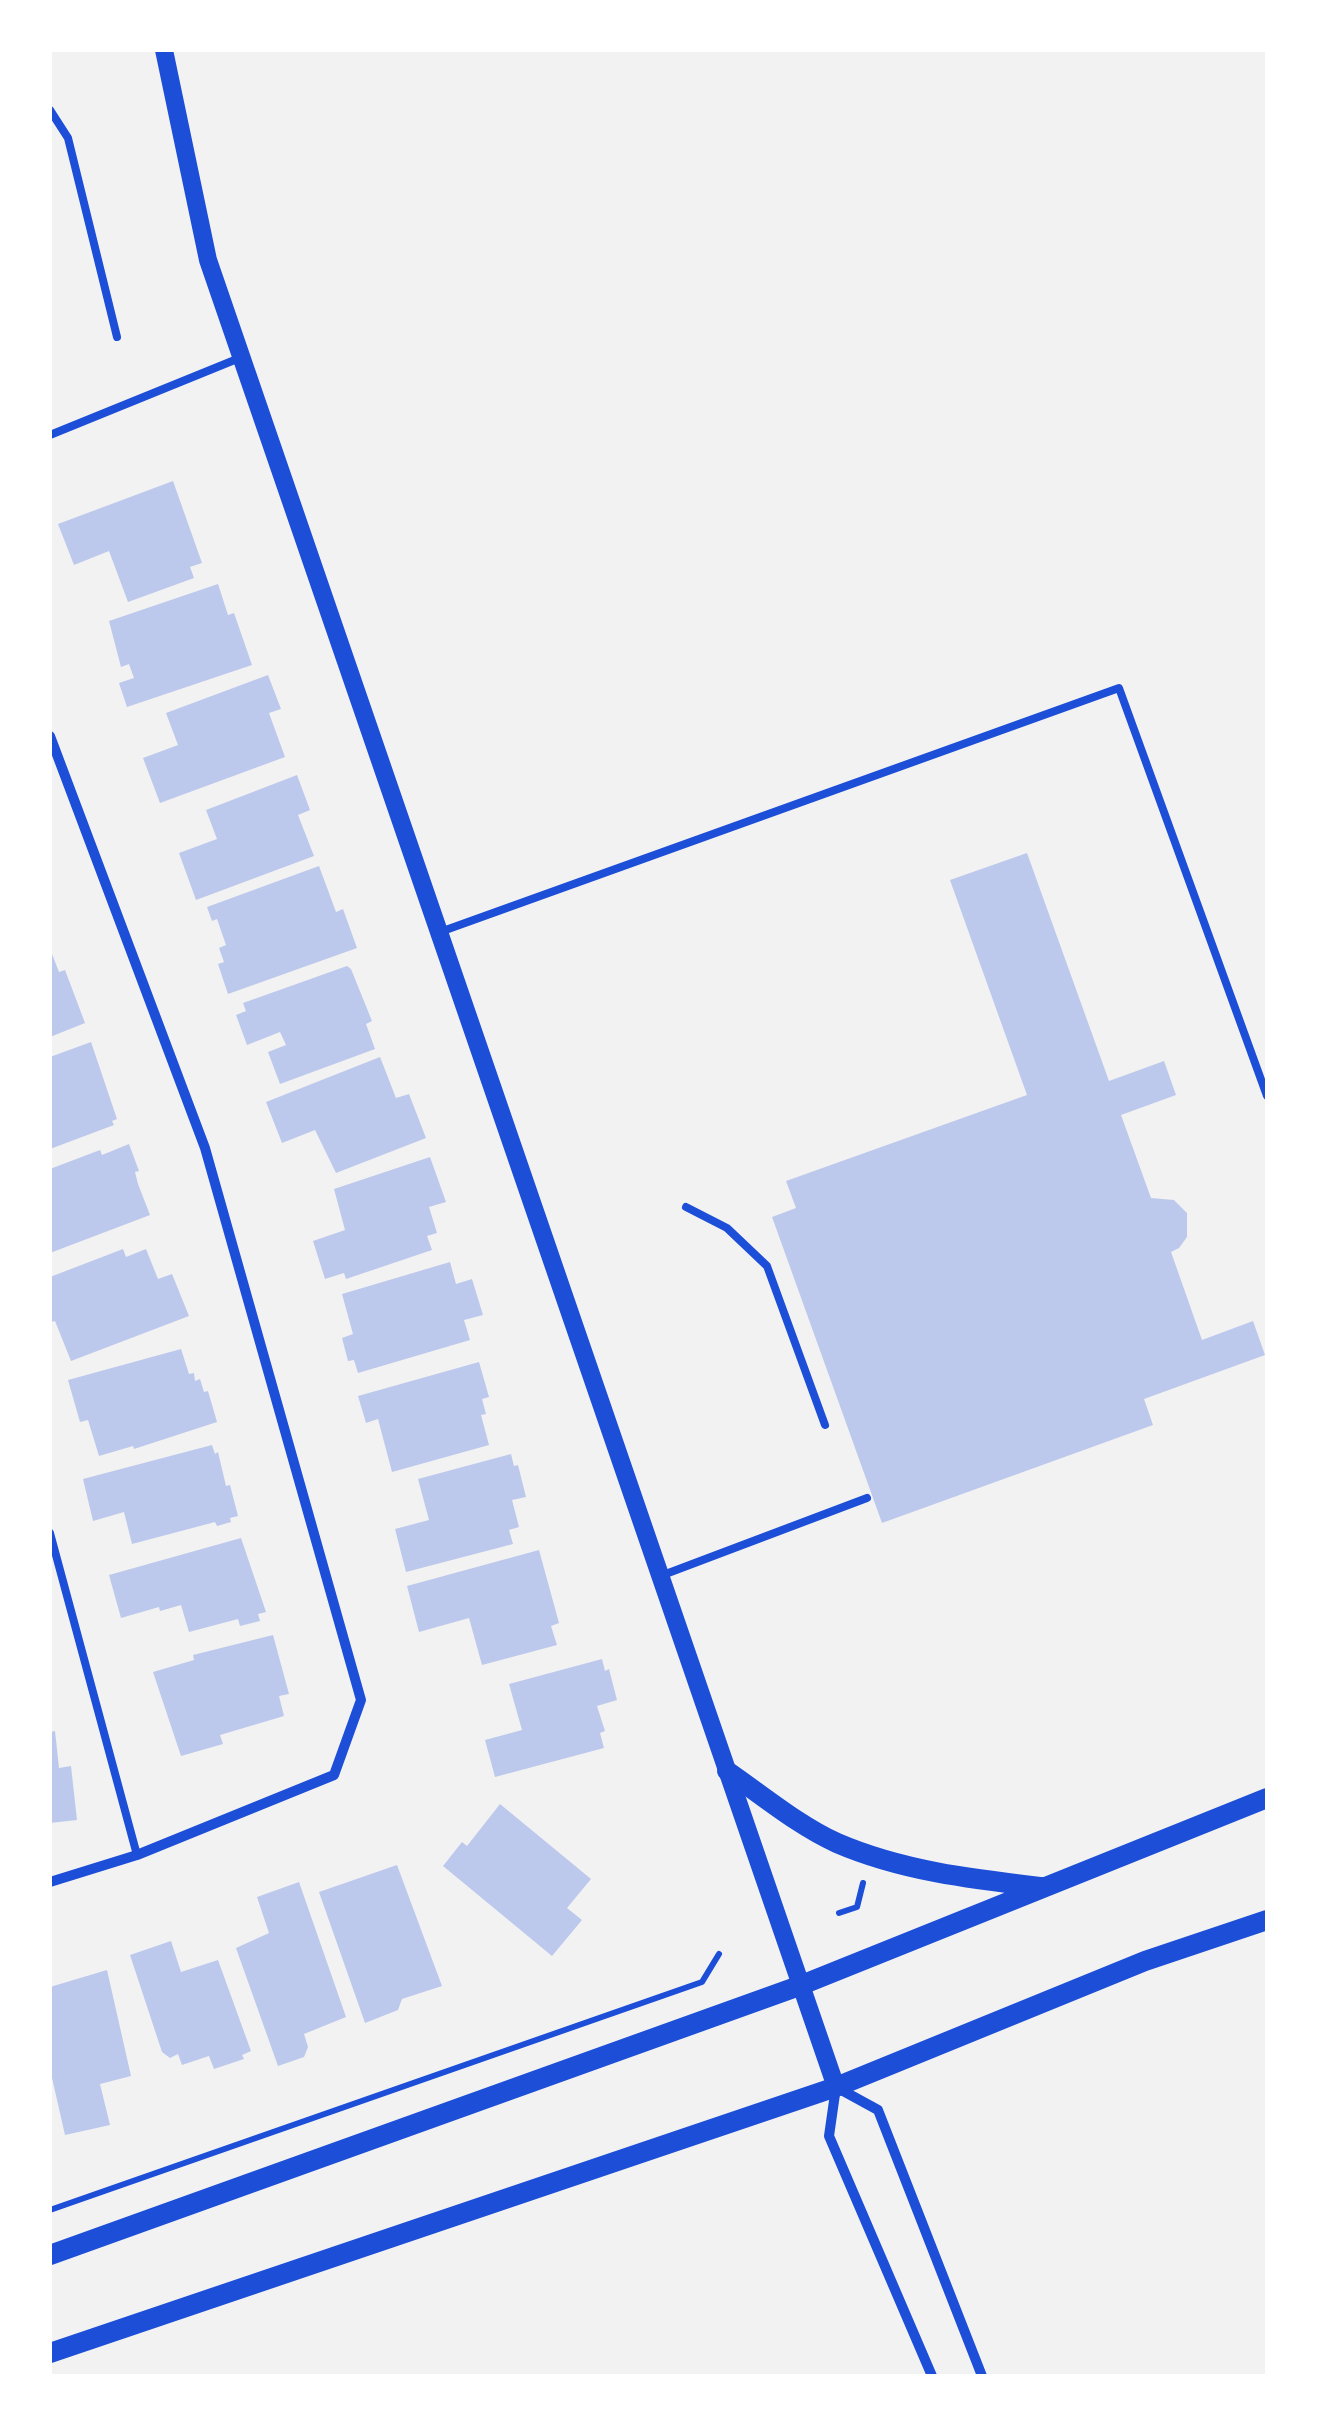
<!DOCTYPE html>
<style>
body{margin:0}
#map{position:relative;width:1317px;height:2426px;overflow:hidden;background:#f2f2f2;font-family:"DM Sans",sans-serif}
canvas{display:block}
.frame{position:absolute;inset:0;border:52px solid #fff;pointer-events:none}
</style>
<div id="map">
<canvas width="1317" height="2426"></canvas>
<div class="frame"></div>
</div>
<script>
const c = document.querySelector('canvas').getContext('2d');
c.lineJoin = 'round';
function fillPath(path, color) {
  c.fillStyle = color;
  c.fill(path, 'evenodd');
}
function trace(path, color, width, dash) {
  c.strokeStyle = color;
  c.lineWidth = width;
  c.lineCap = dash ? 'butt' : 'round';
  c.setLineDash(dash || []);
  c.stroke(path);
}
fillPath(new Path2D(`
 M 173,481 L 202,563 L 190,567 L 194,578 L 128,602 L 109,551 L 74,565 L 58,524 Z
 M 218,584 L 228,615 L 234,613 L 252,665 L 127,707 L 119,683 L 134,678 L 129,664 L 121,667 L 109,621 Z
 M 268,675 L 281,709 L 269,713 L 285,757 L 160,803 L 143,758 L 178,745 L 166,713 Z
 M 297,775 L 310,810 L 298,815 L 314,856 L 196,900 L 179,853 L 217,839 L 206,810 Z
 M 1027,853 L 1109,1081 L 1164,1061 L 1176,1095 L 1121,1115 L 1151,1198 L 1174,1200 L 1187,1213 L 1187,1237 L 1179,1248 L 1171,1252 L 1202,1340 L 1253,1321 L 1265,1355 L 1144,1399 L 1153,1425 L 882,1523 L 772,1217 L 796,1208 L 786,1181 L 1027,1095 L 950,880 Z
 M 319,866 L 336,912 L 343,909 L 357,948 L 228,994 L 218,964 L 224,962 L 219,948 L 226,945 L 217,919 L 212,921 L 207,907 Z
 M 50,949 L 59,972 L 65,970 L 85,1023 L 50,1037 Z
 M 347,966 L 351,969 L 372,1021 L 366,1024 L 375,1049 L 280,1084 L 268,1052 L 286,1045 L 280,1032 L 247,1045 L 236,1015 L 246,1011 L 243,1003 Z
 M 91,1042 L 117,1119 L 112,1121 L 114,1125 L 50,1149 L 50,1057 Z
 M 380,1057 L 396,1098 L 409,1094 L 426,1138 L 336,1173 L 315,1130 L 282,1143 L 266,1102 Z
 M 129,1144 L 139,1171 L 135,1172 L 138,1184 L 150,1215 L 50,1253 L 50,1169 L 100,1150 L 102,1155 Z
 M 430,1157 L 446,1202 L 429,1207 L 437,1233 L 427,1236 L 432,1250 L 346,1279 L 344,1273 L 325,1279 L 313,1241 L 345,1230 L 334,1189 Z
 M 123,1249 L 126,1257 L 146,1249 L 158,1279 L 172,1274 L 189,1316 L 71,1361 L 55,1321 L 51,1322 L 50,1319 L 50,1277 Z
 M 450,1262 L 456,1284 L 472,1279 L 483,1315 L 464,1320 L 470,1340 L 358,1373 L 354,1360 L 348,1361 L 342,1338 L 353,1334 L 342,1294 Z
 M 181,1349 L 189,1374 L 194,1373 L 195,1381 L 200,1379 L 204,1392 L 208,1391 L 217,1422 L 134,1449 L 133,1446 L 99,1456 L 88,1420 L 80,1422 L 68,1380 Z
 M 479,1362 L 489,1397 L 482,1399 L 486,1414 L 481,1415 L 489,1445 L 392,1472 L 378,1419 L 366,1423 L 358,1396 Z
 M 212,1445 L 215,1454 L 218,1452 L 226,1486 L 230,1485 L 238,1516 L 230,1518 L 231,1522 L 217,1526 L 215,1522 L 132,1544 L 124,1512 L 93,1521 L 83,1479 Z
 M 511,1454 L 514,1466 L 518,1465 L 526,1497 L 512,1500 L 519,1527 L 509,1530 L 513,1544 L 406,1572 L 395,1529 L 429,1520 L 418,1479 Z
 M 241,1538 L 266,1612 L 258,1614 L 260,1621 L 240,1626 L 238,1619 L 189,1632 L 181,1605 L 160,1611 L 159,1607 L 121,1618 L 109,1575 Z
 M 539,1550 L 559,1623 L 551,1626 L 557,1645 L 482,1665 L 469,1618 L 419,1632 L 407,1586 Z
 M 273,1635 L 289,1694 L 279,1696 L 284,1716 L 220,1735 L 223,1744 L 181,1756 L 153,1672 L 194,1660 L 193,1655 Z
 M 602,1659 L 605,1671 L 609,1669 L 617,1700 L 597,1706 L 605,1731 L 600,1733 L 604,1748 L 495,1777 L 485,1740 L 522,1730 L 509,1684 Z
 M 55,1731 L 59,1768 L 71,1766 L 77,1820 L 50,1823 L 50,1732 Z
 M 500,1804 L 591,1879 L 567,1908 L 582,1920 L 552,1956 L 443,1866 L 462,1842 L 467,1846 Z
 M 397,1865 L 442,1986 L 402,1999 L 398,2010 L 365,2023 L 319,1892 Z
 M 299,1882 L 346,2017 L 304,2034 L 308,2047 L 304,2057 L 278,2066 L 236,1948 L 269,1933 L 257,1897 Z
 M 171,1941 L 181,1972 L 218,1960 L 251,2051 L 242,2055 L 244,2059 L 214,2069 L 209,2056 L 182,2065 L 178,2054 L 170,2058 L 162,2052 L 130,1955 Z
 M 107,1970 L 131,2076 L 100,2084 L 110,2125 L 65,2135 L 50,2069 L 50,1987 Z`), '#bdc9ec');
trace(new Path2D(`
 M 839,1913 L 857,1907 L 863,1883
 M 50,2210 L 702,1982 L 719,1954`), '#1d4ed8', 6);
trace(new Path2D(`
 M 50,110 L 68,138 L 117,337
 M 50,435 L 242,357
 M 440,932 L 1119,688 L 1267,1096
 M 686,1207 L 727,1228 L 767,1266 L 825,1425
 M 50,1533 L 137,1855
 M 663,1575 L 867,1498`), '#1d4ed8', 8);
trace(new Path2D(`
 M 50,736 L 205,1148 L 361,1700 L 334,1775 L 137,1855 L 50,1882
 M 932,2376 L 829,2136 L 836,2087 L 878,2110 L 982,2376`), '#1d4ed8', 10);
trace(new Path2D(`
 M 164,50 L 208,260 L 836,2087`), '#1d4ed8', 18);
trace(new Path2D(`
 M 727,1771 C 762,1795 799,1826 837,1843 C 902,1871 972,1879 1041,1887
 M 50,2255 L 799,1986 L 1267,1798
 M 50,2353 L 836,2087 L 1145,1961 L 1267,1920`), '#1d4ed8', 20);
</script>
